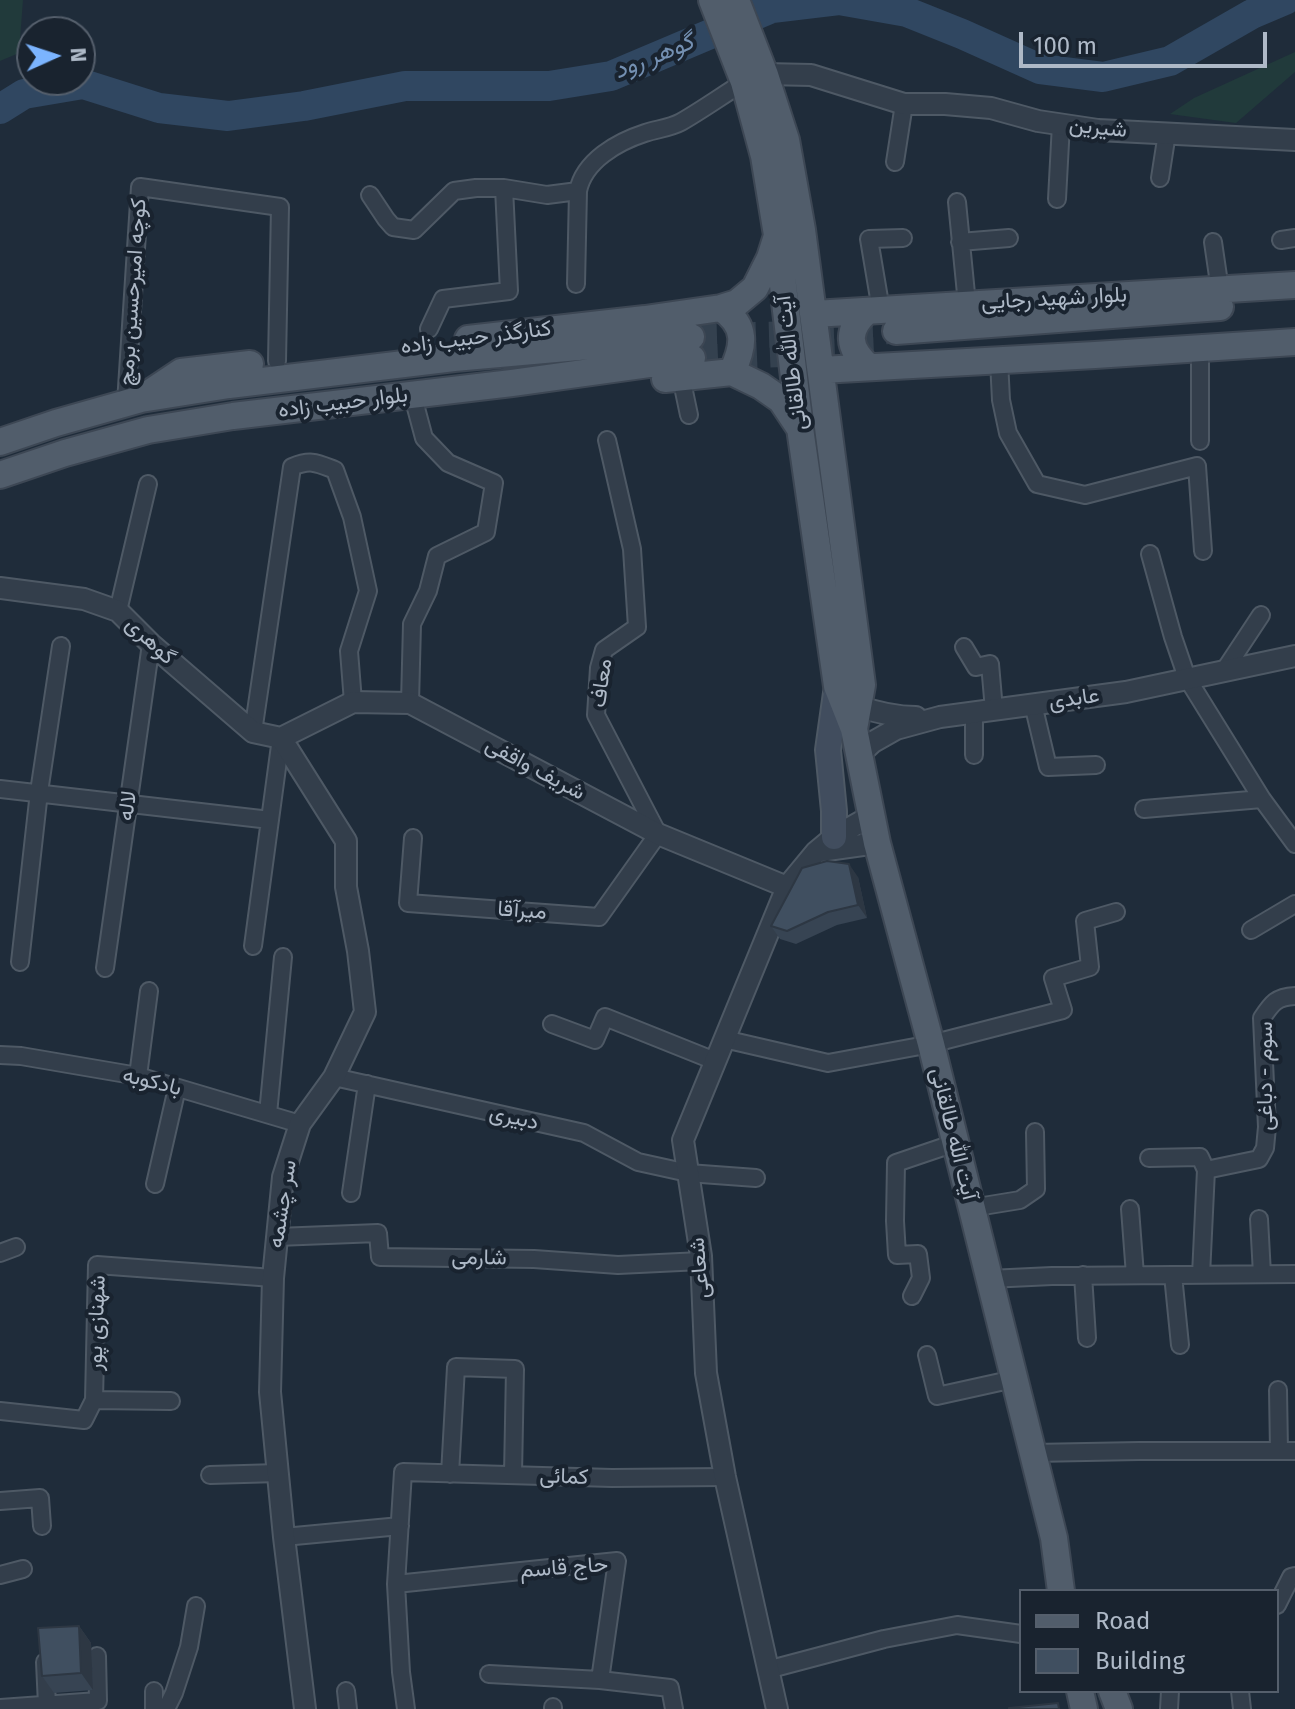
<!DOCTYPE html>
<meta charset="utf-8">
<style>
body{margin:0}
#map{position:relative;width:1295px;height:1709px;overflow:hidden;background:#1f2c3a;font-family:"Fira Sans",sans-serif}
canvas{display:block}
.legend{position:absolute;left:1019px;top:1589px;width:260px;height:104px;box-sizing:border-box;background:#19232f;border:2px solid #555f6c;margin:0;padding:10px 14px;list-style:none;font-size:24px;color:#aeb9c7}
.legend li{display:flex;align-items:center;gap:16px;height:40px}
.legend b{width:40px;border:2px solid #555f6c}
.north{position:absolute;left:16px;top:16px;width:80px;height:80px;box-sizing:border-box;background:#19232f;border:2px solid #555f6c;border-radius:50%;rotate:87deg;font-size:22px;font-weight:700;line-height:32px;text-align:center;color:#aeb9c7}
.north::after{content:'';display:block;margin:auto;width:28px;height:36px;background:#7bb4ff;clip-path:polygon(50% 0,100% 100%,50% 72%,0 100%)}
.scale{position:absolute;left:1019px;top:32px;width:248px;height:36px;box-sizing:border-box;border:4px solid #aeb9c7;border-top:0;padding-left:10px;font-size:24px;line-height:28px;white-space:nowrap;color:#aeb9c7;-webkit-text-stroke:6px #19232f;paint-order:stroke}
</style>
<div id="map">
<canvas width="1295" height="1709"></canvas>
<ul class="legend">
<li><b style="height:10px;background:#515d6b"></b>Road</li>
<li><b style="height:22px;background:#404f60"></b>Building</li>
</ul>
<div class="north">N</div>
<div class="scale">100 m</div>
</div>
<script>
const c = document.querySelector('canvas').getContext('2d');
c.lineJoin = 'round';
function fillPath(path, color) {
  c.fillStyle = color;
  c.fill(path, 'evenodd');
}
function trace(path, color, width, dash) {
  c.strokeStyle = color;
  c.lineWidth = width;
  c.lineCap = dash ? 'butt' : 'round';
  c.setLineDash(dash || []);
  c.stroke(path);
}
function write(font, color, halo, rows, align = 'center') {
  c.font = font + ' "Fira Sans",Vazirmatn,sans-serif';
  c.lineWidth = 8;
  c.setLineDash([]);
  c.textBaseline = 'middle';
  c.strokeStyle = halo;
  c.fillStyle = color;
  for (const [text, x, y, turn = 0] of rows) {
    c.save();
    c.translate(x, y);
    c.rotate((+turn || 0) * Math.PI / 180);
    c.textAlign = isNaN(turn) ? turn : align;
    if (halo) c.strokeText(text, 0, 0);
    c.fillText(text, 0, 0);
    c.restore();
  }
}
fillPath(new Path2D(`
 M 0,0 L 23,0 L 19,53 L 0,61 Z
 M 1295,52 L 1295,72 L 1236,123 L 1170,114 L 1194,98 Z`), '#213a3b');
trace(new Path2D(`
 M 0,109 L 24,94 L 83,84 L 159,108 L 228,116 L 304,106 L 405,86 L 549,86 L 611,76 L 772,8 L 839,0 L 907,12 L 962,34 L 1040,69 L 1103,77 L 1170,61 L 1252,14 L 1285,0`), '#304761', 30);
trace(new Path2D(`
 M 691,337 L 896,331
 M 692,358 L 877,350`), '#34414f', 26, [26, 13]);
const minor = new Path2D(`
 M 895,162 L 904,104
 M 1160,178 L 1167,133
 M 370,195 L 386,219 L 393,227 L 414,230 L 454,191 L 476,188 L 504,188 L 547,195 L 578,191 C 584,161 617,142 645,133 C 657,129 670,128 681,122 C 702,110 723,95 744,82
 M 1057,199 L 1061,124
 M 957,202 L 967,304
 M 1281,240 L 1295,238
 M 960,242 L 1009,238
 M 1213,242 L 1220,290
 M 576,284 L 578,191
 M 881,310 L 869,239 L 903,238
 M 429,329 L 443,299 L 509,291 L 504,188
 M 1200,348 L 1200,441
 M 999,361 L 1001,400 L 1008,433 L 1037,484 L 1085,495 L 1197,466 L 1203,551
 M 681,377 L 689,415
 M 126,403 L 140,187 L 280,207 L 277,361
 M 1150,554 L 1173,637 L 1187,678 L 1262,799 L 1295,844
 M 118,611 L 148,484
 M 964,647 L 976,667 L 990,664 L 994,710
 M 1224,671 L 1261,615
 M 410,703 L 412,624 L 428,591 L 437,556 L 486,532 L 494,483 L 448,463 L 424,438 L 416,408
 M 1033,704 L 1048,767 L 1096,765
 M 974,712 L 974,755
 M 253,732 L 292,467 C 311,459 317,463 335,470 L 352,517 L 368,591 L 349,651 L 353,702
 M 0,789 L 270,820
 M 1144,809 L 1262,799
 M 413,838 L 408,903 L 599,917 L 658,834 L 596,715 L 599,668 L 604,650 L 637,627 L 632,549 L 607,440
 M 1251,930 L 1295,904
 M 253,946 L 281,738
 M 20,962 L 39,792 L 61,646
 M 105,968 L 151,644
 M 552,1024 L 595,1040 L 605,1017 L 715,1061
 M 724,1039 L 828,1063 L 931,1044 L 1063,1010 L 1053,978 L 1090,967 L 1085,921 L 1116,912
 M 0,1055 L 21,1056 L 138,1076 L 300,1124
 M 138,1076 L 149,991
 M 334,1077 L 584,1133 L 638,1162 L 688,1173 L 756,1178
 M 268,1114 L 283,957
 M 1149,1158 L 1200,1157 L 1206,1170
 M 155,1184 L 177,1088
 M 351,1193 L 367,1084
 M 971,1208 L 1020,1200 L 1036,1189 L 1035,1132
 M 1130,1209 L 1135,1275
 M 1259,1219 L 1262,1274
 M 277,1237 L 378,1233 L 380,1257 L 534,1259 L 618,1265 L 701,1261
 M 0,1253 L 16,1247
 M 1083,1275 L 1087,1338
 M 1173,1275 L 1180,1345
 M 1201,1275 L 1206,1170 L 1259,1159 L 1265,1148 L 1267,1127 L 1262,1018 C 1272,1003 1276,997 1295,996
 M 989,1279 L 1052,1276 L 1295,1274
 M 912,1296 L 921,1278 L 918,1254 L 897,1255 L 895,1221 L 896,1163 L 955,1143
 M 927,1355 L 937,1396 L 1014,1379
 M 1278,1390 L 1279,1451
 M 94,1400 L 171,1401
 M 0,1411 L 84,1420 L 94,1400 L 97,1265 L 273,1278
 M 1033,1453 L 1139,1451 L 1295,1451
 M 450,1474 L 456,1367 L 515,1369 L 513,1475
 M 210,1475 L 278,1473
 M 0,1501 L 40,1498 L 42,1526
 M 284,1537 L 400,1526
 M 0,1575 L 23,1569
 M 396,1584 L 617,1561 L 600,1680
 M 1277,1605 L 1291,1577 L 1295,1576
 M 45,1662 L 47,1705
 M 767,1670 L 884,1639 L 957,1625 L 1021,1634
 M 489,1674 L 600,1680 L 670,1688 L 674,1709
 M 154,1691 L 154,1709
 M 346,1691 L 348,1709
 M 1240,1691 L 1242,1709
 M 553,1707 L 553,1709
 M 0,1708 L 98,1701 L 97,1656
 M 166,1709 L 174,1693 L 189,1647 L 196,1606
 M 406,1709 L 401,1672 L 396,1584 L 403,1472 L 612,1478 L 725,1477
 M 1169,1709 L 1170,1691`);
const tertiary = new Path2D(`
 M 765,74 L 811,75 L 904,104 L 945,104 L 991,108 L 1038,121 L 1098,130 L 1295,140
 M 0,588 L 84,599 L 118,611 L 151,644 L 253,732 L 281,738
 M 858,706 C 878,713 895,717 916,717
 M 281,738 L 346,841 L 346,887 L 358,951 L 365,1012 L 334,1077 L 300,1124 L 283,1177 L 273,1278 L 270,1392 L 284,1537 L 305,1709
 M 281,738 L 353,702 L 410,703 L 658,834 L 787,887
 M 859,755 L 873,742 L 896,729 L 940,717 L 1126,692 L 1295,656
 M 820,851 L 877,843
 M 777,1709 L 725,1477 L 706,1373 L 701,1256 L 683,1140 L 787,887 L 816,852 L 834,837 L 871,816`);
const secondary = new Path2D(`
 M 834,837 L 834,811 L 828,750 L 837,686`);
const primary = new Path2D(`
 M 712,0 L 744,82 L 764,156 L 777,235 L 800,428 L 837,686 L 854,729 L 877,843 L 931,1044 L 1054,1538 L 1061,1591
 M 736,0 L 765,75 L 786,140 L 802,230 L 862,685 L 854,729
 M 721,308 C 748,326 744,346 732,372
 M 867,311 C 846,330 847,348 869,367
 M 814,314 L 1295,285
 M 896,331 L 1220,307
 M 468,339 L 645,319 L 721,308 L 737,303 L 755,288 L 770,258 L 776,239
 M 821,370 L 1095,355 L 1295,342
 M 665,379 L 732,372 L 761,386 L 781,400 L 799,427
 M 148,394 L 181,372 L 250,364
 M 0,442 L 56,423 L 141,399 L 229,385 L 454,358 L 691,337
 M 0,475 L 65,453 L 148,430 L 233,416 L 512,383 L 692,358
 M 1080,1691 L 1084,1709
 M 1112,1691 L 1119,1709`);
trace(minor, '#4e5965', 20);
trace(tertiary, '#4e5965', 24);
trace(secondary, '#4e5965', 28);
trace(primary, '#3d4754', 30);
trace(minor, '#333e4b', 16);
trace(tertiary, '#333e4b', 20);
trace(secondary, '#414d5e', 24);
trace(primary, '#515d6b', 26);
fillPath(new Path2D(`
 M 858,877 L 867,918 L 837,925 L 796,944 L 780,939 L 771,926 Z
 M 79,1626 L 91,1643 L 93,1690 L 54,1693 L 42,1676 Z`), '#374453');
fillPath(new Path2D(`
 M 849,864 L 858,877 L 867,918 L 858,905 Z
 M 79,1626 L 91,1643 L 93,1690 L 81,1673 Z`), '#2d3743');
const building = new Path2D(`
 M 827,861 L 849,864 L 858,905 L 828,912 L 787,931 L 771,926 L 802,868 Z
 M 79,1626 L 81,1673 L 42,1676 L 38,1628 Z
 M 1058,1703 L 1059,1709 L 1009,1709 L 1009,1708 Z`);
fillPath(building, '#404f60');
trace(building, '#2d3743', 2);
write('22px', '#aeb9c7', '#19232f', [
 ["شیرین",1098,128,6],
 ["کوچه امیرحسین برمچ",133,292,-86],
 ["بلوار شهید رجایی",1054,299,-3],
 ["کنارگذر حبیب زاده",476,338,-7],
 ["آیت الله طالقانی",792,363,-97],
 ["بلوار حبیب زاده",343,403,-7],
 ["گوهری",150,641,43],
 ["معاف",602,683,-82],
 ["عابدی",1074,699,-8],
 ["شریف واقفی",535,769,28],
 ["لاله",128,806,-82],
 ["میرآقا",522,911,4],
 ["سوم - دباغی",1266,1076,-90],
 ["بادکوبه",152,1082,14],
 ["دبیری",514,1118,13],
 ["آیت الله طالقانی",953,1134,76],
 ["سر چشمه",283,1204,-81],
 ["شارمی",479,1258,1],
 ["شعاعی",700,1268,-95],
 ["شهنازی پور",97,1323,-88],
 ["کمائی",564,1477,2],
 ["حاج قاسم",564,1568,-4]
]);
write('italic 24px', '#7490b2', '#19232f', [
 ["گوهر رود",654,57,-22]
]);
</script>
